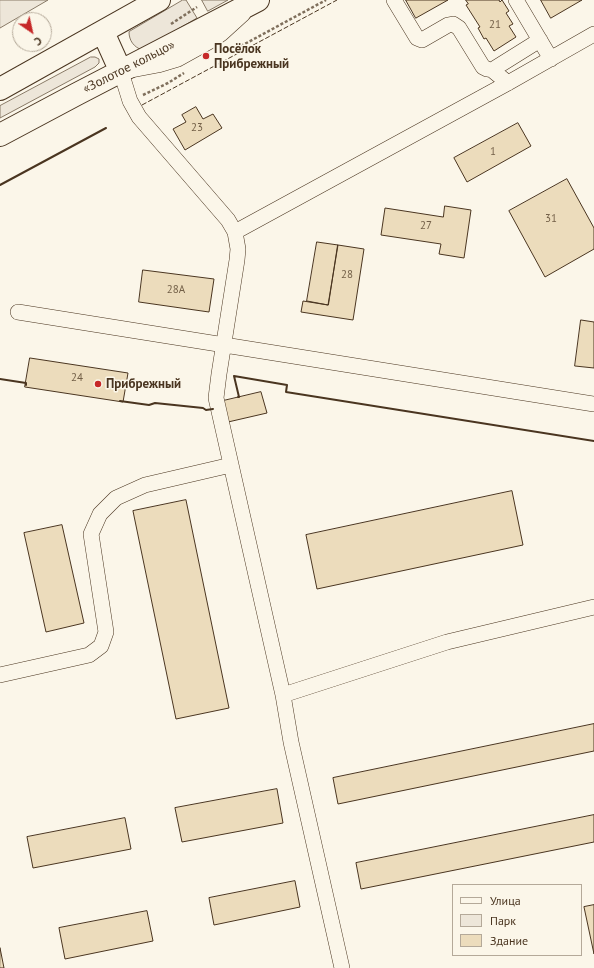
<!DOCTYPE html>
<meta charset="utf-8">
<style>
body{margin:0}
#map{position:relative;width:594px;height:968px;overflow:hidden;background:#fbf6e9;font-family:"PT Sans",sans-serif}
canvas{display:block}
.legend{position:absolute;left:452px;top:884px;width:130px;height:72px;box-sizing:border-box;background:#fbf6e9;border:1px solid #b4a999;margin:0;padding:5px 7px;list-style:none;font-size:12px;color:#4a3520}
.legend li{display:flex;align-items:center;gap:8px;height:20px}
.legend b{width:20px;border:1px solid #b4a999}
.north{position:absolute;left:12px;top:12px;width:40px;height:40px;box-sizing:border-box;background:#fbf6e9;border:1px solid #b4a999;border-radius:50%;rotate:146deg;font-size:11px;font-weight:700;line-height:16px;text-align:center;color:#4a3520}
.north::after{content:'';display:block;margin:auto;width:14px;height:18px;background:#c62828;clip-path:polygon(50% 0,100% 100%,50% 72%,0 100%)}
</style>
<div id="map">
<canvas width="594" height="968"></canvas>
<ul class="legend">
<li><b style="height:5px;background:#fbf6e9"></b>Улица</li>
<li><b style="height:11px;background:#ede6d9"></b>Парк</li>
<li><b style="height:11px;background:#ecdcbc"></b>Здание</li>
</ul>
<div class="north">С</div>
</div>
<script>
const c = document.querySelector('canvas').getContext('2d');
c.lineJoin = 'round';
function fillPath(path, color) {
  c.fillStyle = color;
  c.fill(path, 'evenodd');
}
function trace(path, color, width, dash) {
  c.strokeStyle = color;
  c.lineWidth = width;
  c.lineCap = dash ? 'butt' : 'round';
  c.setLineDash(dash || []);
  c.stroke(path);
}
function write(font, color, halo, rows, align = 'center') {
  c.font = font + ' "PT Sans",sans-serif';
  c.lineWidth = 3;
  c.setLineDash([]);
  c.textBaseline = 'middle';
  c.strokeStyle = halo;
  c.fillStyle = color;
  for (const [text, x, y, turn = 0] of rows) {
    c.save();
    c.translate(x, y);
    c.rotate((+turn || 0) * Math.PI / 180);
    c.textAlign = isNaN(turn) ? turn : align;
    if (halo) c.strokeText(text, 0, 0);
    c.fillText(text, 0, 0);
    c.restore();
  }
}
const green = new Path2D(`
 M 0,0 L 48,0 L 0,28 Z
 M 183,0 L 186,0 L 197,18 L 142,50 C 134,47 129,41 129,32 Z
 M 202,0 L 228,0 L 208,11 Z
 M 91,57 L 95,57 L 99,59 L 99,63 L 95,67 L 0,118 L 0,106 Z`);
fillPath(green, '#ede6d9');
trace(green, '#887966', 1);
const building = new Path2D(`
 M 406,0 L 448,0 L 416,18 Z
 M 466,0 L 499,0 L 500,2 L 502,0 L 509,11 L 506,13 L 513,24 L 509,26 L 516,37 L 494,51 L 486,38 L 484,39 L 478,28 L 480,27 L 466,5 L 468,4 Z
 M 541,0 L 582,0 L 551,18 Z
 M 196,107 L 203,119 L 213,114 L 222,128 L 185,150 L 173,129 L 186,122 L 182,115 Z
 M 518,123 L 531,146 L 467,182 L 454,158 Z
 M 567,179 L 594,228 L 594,249 L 545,277 L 509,211 Z
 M 445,206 L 471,210 L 464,258 L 439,254 L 441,244 L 381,235 L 385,208 L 443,217 Z
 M 317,242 L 338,245 L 328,305 L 307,301 Z
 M 338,245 L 364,249 L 353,320 L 301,312 L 303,301 L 328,305 Z
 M 143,270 L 214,279 L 209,312 L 139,302 Z
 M 581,320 L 594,322 L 594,368 L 575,366 Z
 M 30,358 L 128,373 L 123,402 L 25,387 Z
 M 261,392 L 267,413 L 228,422 L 223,401 Z
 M 512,491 L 523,545 L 317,589 L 306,535 Z
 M 186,500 L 229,708 L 176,719 L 133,511 Z
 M 62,525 L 84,623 L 46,632 L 24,533 Z
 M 594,724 L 594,751 L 338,804 L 333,778 Z
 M 277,789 L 283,823 L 182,842 L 175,808 Z
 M 594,815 L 594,842 L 361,889 L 356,863 Z
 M 125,818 L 131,849 L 33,868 L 27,837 Z
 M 295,881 L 300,907 L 214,925 L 209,898 Z
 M 594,905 L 594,954 L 584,907 Z
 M 147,911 L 153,941 L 65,959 L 59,928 Z
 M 0,948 L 4,968 L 0,968 Z`);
fillPath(building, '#ecdcbc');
trace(building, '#4a3520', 1);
const minor = new Path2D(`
 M 394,0 L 417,38 L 422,40 L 448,25 L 453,24 L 459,28 L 483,67 L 487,69 L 492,70 L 508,83
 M 516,0 L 551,59
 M 243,14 L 221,34 L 214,39 L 178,59 L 158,65 L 121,72 L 130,101 L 139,117 L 228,220 L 235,232 L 238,249 L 237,260 L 219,374 L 216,398 L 283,695 L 291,742 L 342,968
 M 492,70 L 540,40
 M 235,232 L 508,83 L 594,34
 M 18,312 L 594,404
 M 0,675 L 89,655 L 101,646 L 106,632 L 91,534 L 100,514 L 116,498 L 145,485 L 231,465
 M 283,695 L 447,642 L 594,607`);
const highway = new Path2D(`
 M 103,32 L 121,72
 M 0,89 L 159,0
 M 0,135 L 77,94 L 258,0`);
trace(minor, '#4a3520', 16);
trace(highway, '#4a3520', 24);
trace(new Path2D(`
 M 171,24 L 197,7
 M 226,48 L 241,46 L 326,0
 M 143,95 L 168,83 L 184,73`), '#7f6f5c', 2.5, [3, 2]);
trace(minor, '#fbf6e9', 15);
trace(highway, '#fbf6e9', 22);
trace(new Path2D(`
 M 142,105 L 337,0`), '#4a3520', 1, [5, 2]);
trace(new Path2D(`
 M 0,185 L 106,128
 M 0,379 L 26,383 L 26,385
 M 238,397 L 239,397 L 234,376 L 287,385 L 286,392 L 594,441
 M 120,401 L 149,405 L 155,403 L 203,408 L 206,410 L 213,409`), '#4a3520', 2);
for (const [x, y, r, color] of [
 [206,56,4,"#c62828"],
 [98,384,4,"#c62828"]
]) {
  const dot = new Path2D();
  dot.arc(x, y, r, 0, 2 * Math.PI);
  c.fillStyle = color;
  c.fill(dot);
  trace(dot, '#fbf6e9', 1.5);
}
write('11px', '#725f47', null, [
 ["21",495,25],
 ["23",197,128],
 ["1",493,152],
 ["31",551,219],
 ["27",426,226],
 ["28",347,275],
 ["28А",176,290],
 ["24",77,378]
]);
write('bold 13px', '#4a3520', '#fbf6e9', [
 ["Посёлок",214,49],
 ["Прибрежный",214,64],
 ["Прибрежный",106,384]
], 'left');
write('13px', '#4a3520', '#fbf6e9', [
 ["«Золотое кольцо»",129,67,-27]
]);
</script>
